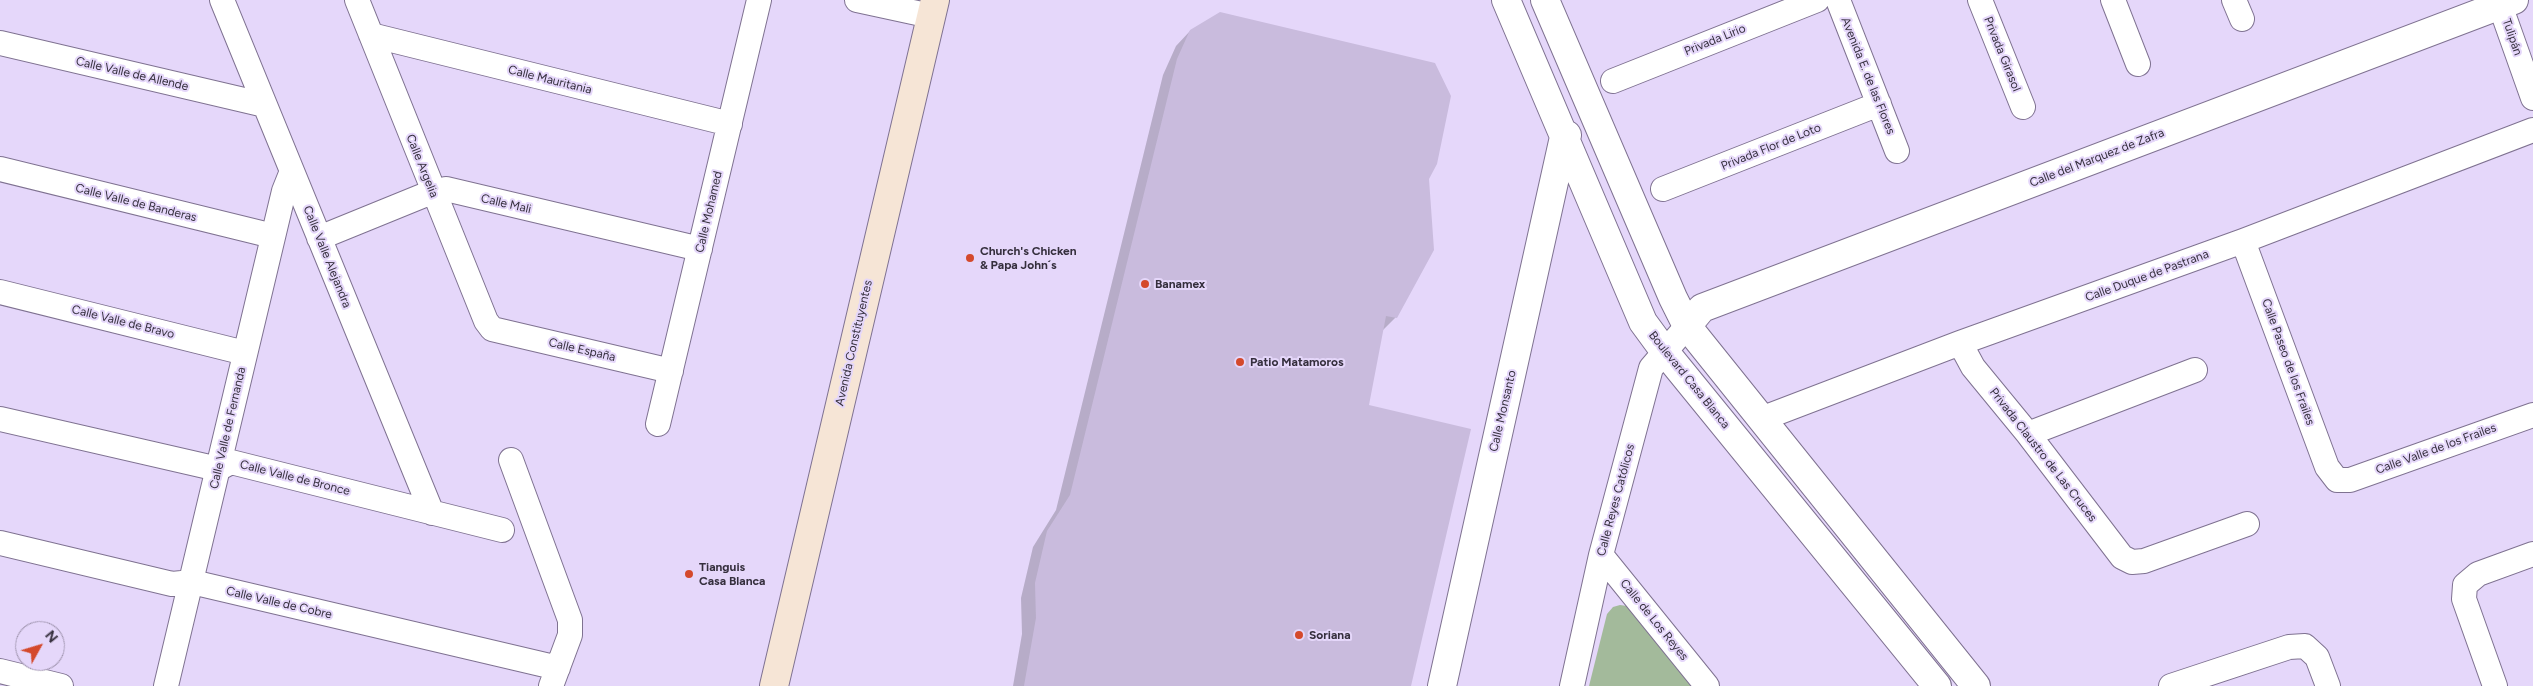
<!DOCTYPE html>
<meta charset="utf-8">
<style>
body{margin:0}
#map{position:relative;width:2533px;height:686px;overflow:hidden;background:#e5d7fa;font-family:Figtree,sans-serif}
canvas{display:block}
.north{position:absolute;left:15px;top:621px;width:50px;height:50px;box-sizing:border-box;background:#e5d7fa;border:1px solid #9f94ae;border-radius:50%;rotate:51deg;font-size:14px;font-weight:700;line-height:20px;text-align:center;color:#352f3d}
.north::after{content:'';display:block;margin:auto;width:18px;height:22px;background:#d4492c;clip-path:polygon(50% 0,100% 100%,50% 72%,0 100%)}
</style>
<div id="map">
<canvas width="2533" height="686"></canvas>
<div class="north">N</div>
</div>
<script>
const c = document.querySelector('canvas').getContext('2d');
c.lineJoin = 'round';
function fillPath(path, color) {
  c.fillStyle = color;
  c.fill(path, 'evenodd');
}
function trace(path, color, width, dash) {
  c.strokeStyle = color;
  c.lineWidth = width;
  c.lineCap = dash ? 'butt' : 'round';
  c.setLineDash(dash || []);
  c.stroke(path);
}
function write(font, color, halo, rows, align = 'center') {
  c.font = font + ' Figtree,sans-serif';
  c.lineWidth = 4;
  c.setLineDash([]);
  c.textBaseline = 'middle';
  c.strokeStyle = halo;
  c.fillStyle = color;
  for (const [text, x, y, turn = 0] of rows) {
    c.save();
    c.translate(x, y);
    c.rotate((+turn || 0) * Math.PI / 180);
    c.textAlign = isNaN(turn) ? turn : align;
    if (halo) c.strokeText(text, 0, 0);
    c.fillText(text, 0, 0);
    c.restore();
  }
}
fillPath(new Path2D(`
 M 1620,605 L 1627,606 L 1693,686 L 1589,686 L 1607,614 L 1613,607 Z`), '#a3ba9b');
fillPath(new Path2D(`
 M 1190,31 L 1428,179 L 1396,317 L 1382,331 L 1367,406 L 1410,686 L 1013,686 L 1022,634 L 1021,598 L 1033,547 L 1056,510 L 1163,75 L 1176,46 Z`), '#0003');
fillPath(new Path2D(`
 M 1220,12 L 1435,63 L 1451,96 L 1437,164 L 1429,179 L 1434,250 L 1397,318 L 1386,316 L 1369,405 L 1471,429 L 1411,686 L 1024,686 L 1036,618 L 1035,583 L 1047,531 L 1070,495 L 1177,59 L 1190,30 Z`), '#c9bbdd');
const minor = new Path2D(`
 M 222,0 L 432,513
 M 357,0 L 486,321 L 492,329 L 671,371
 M 857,0 L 931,16
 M 1838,0 L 1897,151
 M 1980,0 L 2023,107
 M 2113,0 L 2138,64
 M 2234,0 L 2242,19
 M 2500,5 L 2533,98
 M 371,35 L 730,124
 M 0,43 L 265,105
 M 1613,81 L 1817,0
 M 0,169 L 273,236
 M 1663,189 L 1879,104
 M 319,238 L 432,192 L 446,189 L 700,249
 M 2243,241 L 2327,467 L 2337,480 L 2350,480 L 2533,415
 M 0,292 L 245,353
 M 1960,343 L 1973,367 L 2028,434 L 2122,557 L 2132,562 L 2144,561 L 2247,524
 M 0,419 L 218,469 L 231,462 L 502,530
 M 1761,419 L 1960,343 L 2243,241 L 2533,130
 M 658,424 L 759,0
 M 2028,434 L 2195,370
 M 511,460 L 570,620 L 570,635 L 551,686
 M 0,543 L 172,584 L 192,582 L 558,668
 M 1601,555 L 1707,686
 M 0,671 L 61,686
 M 166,686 L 284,191 L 292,171
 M 1572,686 L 1601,555 L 1651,368 L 1687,326
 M 2171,686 L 2289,647 L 2305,646 L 2317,657 L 2328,686
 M 2495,686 L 2464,599 L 2465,585 L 2478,574 L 2533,554`);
const tertiary = new Path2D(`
 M 1506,0 L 1643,322 L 1665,352 L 1937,686
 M 1545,0 L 1673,298 L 1687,326 L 1976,686
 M 1687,326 L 1702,308 L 2514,0
 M 1442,686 L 1564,137 L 1567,135`);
const secondary = new Path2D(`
 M 774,686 L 935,0`);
trace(minor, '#7f7291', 26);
trace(tertiary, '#7f7291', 30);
trace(secondary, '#7f7291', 30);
trace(minor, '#fff', 24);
trace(tertiary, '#fff', 28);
trace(secondary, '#f6e5d6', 28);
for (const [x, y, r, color] of [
 [970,258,5,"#d4492c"],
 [1145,284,5,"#d4492c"],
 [1240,362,5,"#d4492c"],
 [689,574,5,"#d4492c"],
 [1299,635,5,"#d4492c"]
]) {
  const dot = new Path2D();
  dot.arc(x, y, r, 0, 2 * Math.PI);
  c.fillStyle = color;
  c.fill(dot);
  trace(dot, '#e5d7fa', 2);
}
write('12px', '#352f3d', '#e5d7fa', [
 ["Tulipán",2512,37,71],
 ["Privada Lirio",1715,40,-22],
 ["Privada Girasol",2002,54,68],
 ["Calle Valle de Allende",132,74,13],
 ["Avenida E. de las Flores",1868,76,68],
 ["Calle Mauritania",550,80,14],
 ["Privada Flor de Loto",1771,147,-22],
 ["Calle del Marquez de Zafra",2097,158,-21],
 ["Calle Argelia",422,166,68],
 ["Calle Valle de Banderas",136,203,14],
 ["Calle Mali",506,204,13],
 ["Calle Mohamed",709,212,-77],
 ["Calle Valle Alejandra",327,257,68],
 ["Calle Duque de Pastrana",2147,276,-20],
 ["Calle Valle de Bravo",123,322,14],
 ["Avenida Constituyentes",854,343,-77],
 ["Calle España",582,350,13],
 ["Calle Paseo de los Frailes",2288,362,70],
 ["Boulevard Casa Blanca",1689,380,51],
 ["Calle Monsanto",1503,411,-77],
 ["Calle Valle de Fernanda",228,428,-77],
 ["Calle Valle de los Frailes",2436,449,-20],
 ["Privada Claustro de Las Cruces",2043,455,52],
 ["Calle Valle de Bronce",295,478,14],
 ["Calle Reyes Católicos",1616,500,-75],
 ["Calle Valle de Cobre",279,603,13],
 ["Calle de Los Reyes",1654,620,51]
]);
write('bold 12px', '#352f3d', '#e5d7fa', [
 ["Church's Chicken",980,251],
 ["& Papa John´s",980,265],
 ["Banamex",1155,284],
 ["Patio Matamoros",1250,362],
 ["Tianguis",699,567],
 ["Casa Blanca",699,581],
 ["Soriana",1309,635]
], 'left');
</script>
